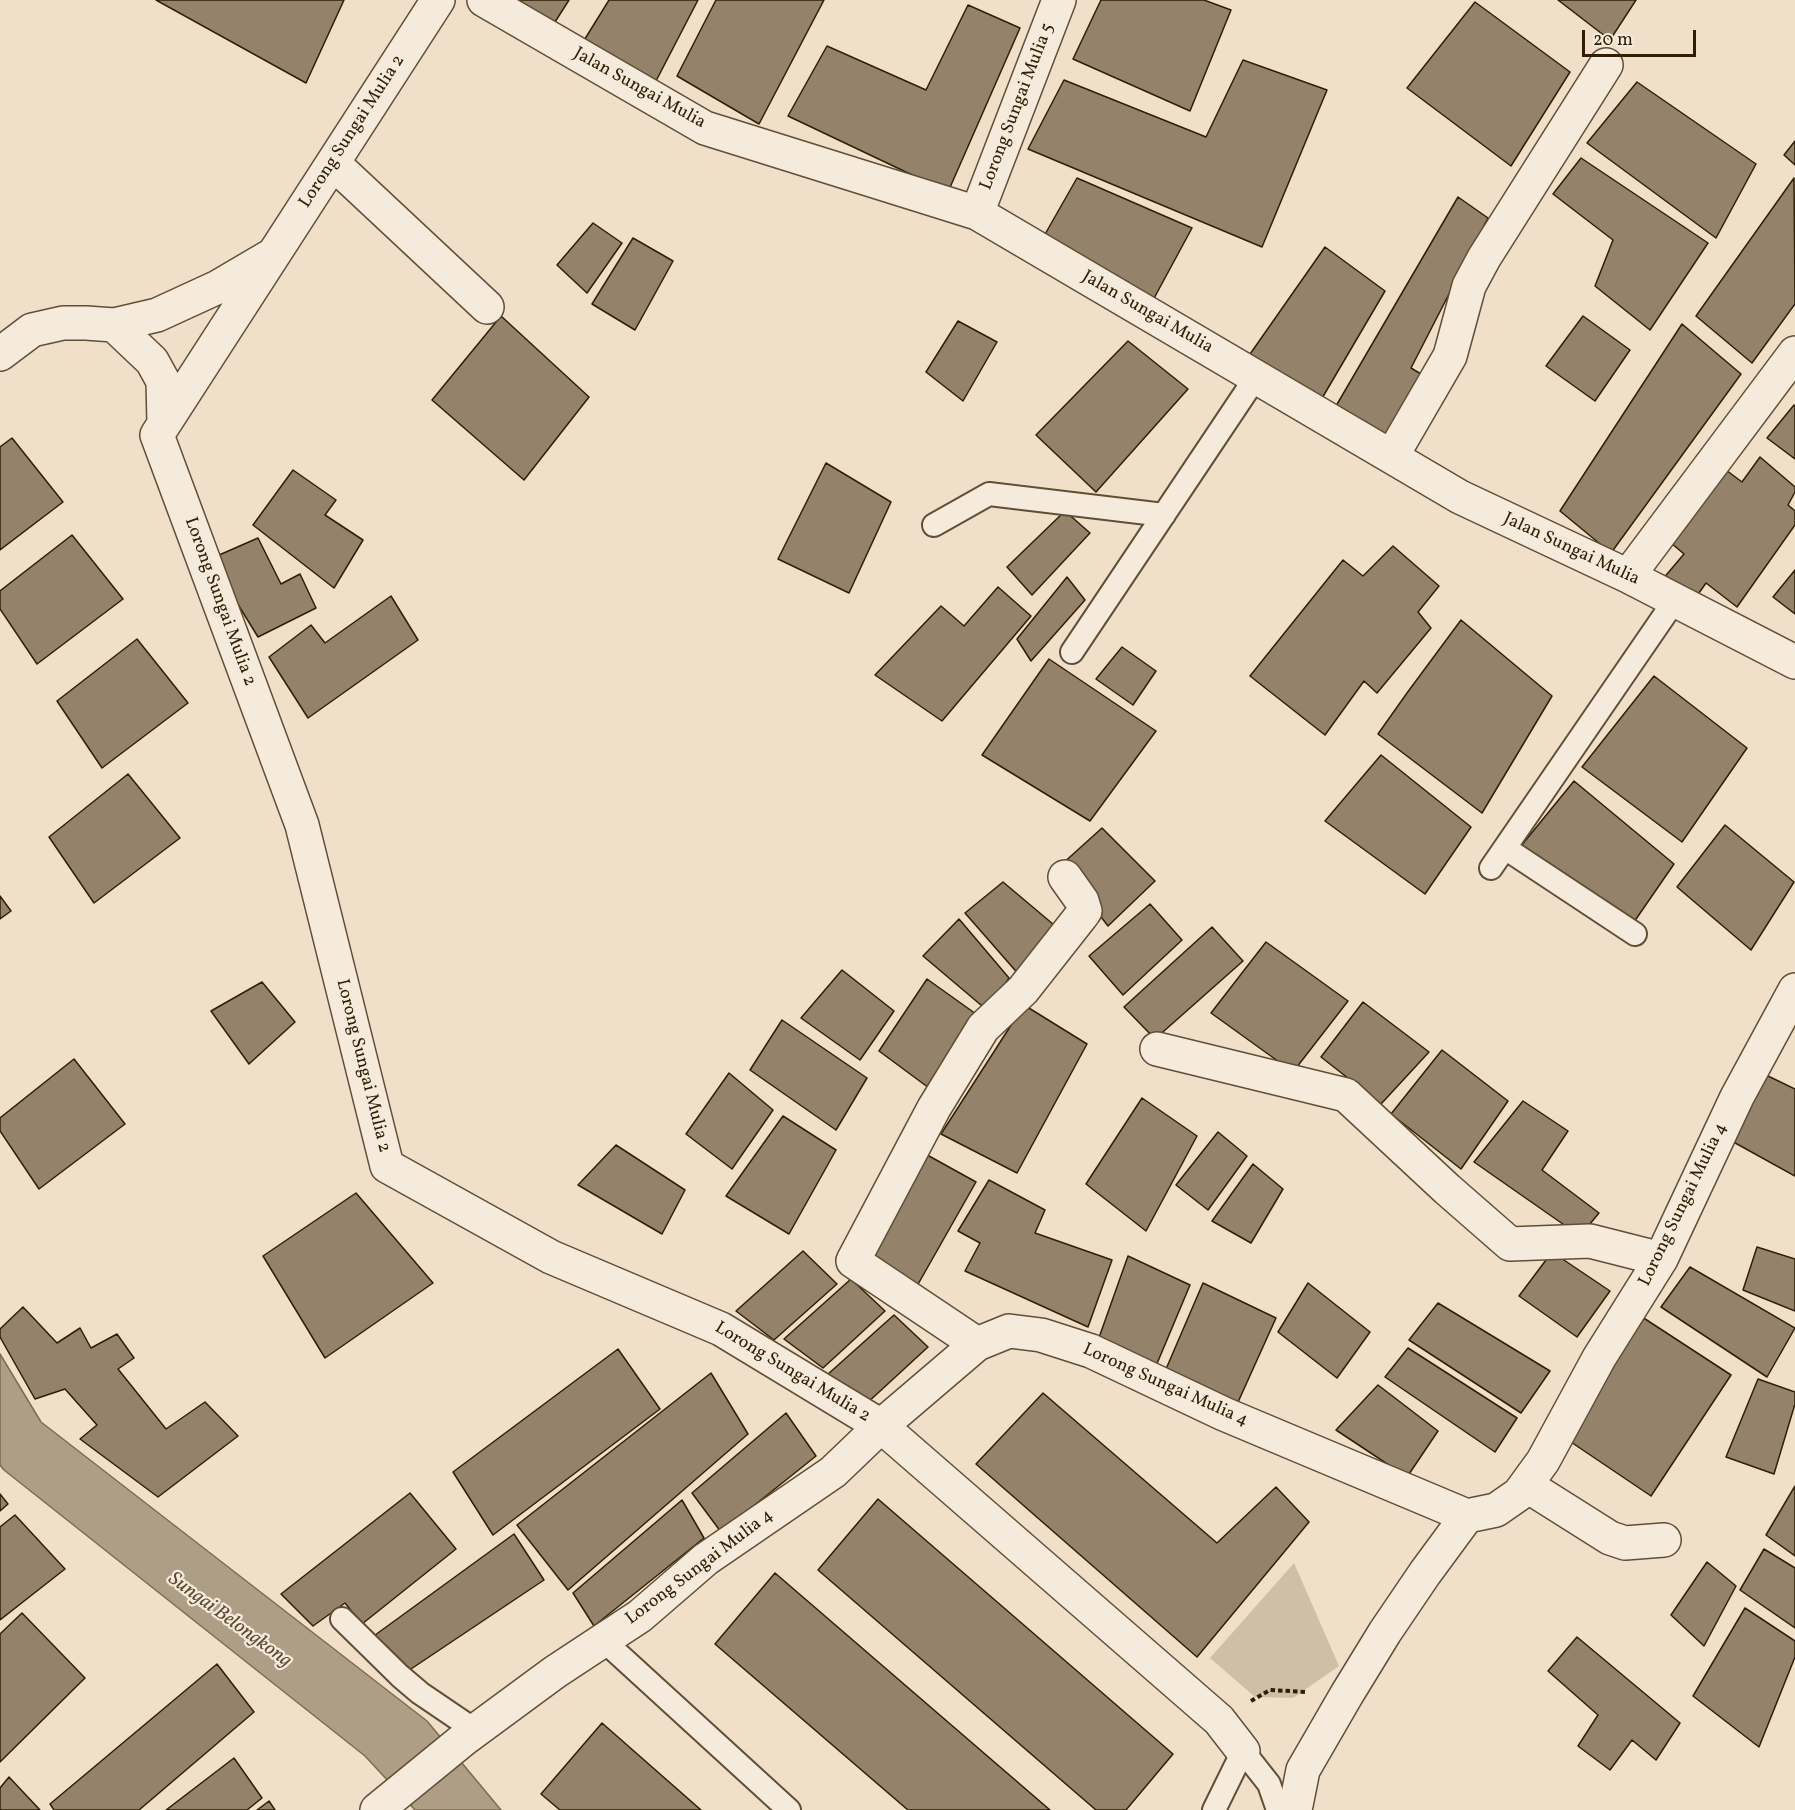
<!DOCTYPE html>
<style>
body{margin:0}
#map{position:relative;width:1795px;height:1810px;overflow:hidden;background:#f0e0c9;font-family:Vollkorn,serif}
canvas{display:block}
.scale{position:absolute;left:1582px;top:30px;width:114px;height:27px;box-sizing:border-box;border:3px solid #311e03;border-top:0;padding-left:8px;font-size:18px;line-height:21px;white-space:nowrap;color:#311e03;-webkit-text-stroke:4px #f5ebdc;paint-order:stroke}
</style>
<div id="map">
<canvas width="1795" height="1810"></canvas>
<div class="scale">20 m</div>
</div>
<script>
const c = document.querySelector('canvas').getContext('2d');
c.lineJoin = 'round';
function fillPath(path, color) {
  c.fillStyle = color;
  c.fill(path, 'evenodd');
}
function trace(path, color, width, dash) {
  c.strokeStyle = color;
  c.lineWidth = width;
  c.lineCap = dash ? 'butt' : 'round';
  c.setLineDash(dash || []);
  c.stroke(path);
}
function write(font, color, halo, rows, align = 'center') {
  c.font = font + ' Vollkorn,serif';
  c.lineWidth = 4.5;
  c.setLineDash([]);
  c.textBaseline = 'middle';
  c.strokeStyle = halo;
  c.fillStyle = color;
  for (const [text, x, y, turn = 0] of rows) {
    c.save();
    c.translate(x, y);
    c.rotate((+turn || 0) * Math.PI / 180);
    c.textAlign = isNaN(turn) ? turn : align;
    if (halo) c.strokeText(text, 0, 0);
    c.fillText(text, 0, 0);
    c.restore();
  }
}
fillPath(new Path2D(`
 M 1294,1563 L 1339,1666 L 1293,1698 L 1255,1697 L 1210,1658 Z`), '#d0bfa7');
const water = new Path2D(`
 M 0,1354 L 41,1422 L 427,1721 L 501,1810 L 415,1810 L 365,1756 L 4,1470 L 0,1465 Z`);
fillPath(water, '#af9e86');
trace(water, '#7d6b52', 1.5);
const building = new Path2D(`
 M 156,0 L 344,0 L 306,83 Z
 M 515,0 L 569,0 L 555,22 Z
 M 609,0 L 698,0 L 656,81 L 583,42 Z
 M 716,0 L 824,0 L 759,124 L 677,76 Z
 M 1101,0 L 1204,0 L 1231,10 L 1190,111 L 1073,59 Z
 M 1558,0 L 1636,0 L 1610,40 Z
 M 1475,2 L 1570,72 L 1511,166 L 1407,88 Z
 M 968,5 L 1020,28 L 948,192 L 788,116 L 827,46 L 926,90 Z
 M 1243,60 L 1327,90 L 1262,247 L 1028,149 L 1064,80 L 1206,137 Z
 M 1637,82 L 1756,164 L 1716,238 L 1587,143 Z
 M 1795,141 L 1795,165 L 1784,155 Z
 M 1581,158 L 1708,243 L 1650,330 L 1595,286 L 1613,240 L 1553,194 Z
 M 1077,178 L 1192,228 L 1152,302 L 1044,236 Z
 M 1794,178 L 1795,304 L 1752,363 L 1696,316 Z
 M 1458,197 L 1488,218 L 1411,368 L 1426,377 L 1389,444 L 1336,406 Z
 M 593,223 L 622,243 L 587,293 L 557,265 Z
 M 633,238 L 673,261 L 635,330 L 592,304 Z
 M 1325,247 L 1385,291 L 1321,400 L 1248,357 Z
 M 501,316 L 589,397 L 524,480 L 432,400 Z
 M 1583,316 L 1630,350 L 1595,401 L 1546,366 Z
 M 958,321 L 997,342 L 963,401 L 926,372 Z
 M 1682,324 L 1741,374 L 1611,553 L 1560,511 Z
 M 1128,341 L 1188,389 L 1096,492 L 1036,435 Z
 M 1794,405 L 1795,406 L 1795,459 L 1767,438 Z
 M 12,438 L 63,502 L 0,550 L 0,447 Z
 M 1760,457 L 1795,487 L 1795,492 L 1788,505 L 1795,511 L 1795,525 L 1737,607 L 1706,583 L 1694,600 L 1662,580 L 1684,554 L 1664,537 L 1722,467 L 1742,482 Z
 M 826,463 L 891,502 L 849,593 L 778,559 Z
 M 293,470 L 336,500 L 325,515 L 363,540 L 334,588 L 253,525 Z
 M 1065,511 L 1090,533 L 1032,595 L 1007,567 Z
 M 72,535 L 123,599 L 37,664 L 0,609 L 0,591 Z
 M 258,538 L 281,584 L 300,574 L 316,608 L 258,637 L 210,559 Z
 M 1393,546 L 1439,586 L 1418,612 L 1431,628 L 1377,693 L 1364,681 L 1325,735 L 1250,676 L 1343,560 L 1363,576 Z
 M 1795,570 L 1795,614 L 1773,597 Z
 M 1067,577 L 1085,600 L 1031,661 L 1017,639 Z
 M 998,587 L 1031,616 L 942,721 L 875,675 L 941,606 L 964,626 Z
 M 391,596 L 418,640 L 308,718 L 269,657 L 311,625 L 325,643 Z
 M 1461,620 L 1552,696 L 1482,813 L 1378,734 L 1407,693 Z
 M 137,639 L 188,703 L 102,768 L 57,701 Z
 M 1122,647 L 1156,671 L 1133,705 L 1096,679 Z
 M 1049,659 L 1156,731 L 1090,821 L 982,755 Z
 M 1654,676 L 1747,748 L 1682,842 L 1582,767 Z
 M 1381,755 L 1471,827 L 1425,894 L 1325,821 Z
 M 128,774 L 180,838 L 94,903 L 49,837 Z
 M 1574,781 L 1674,864 L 1634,922 L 1521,846 Z
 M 1725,825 L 1794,882 L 1751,950 L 1677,887 Z
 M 1102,828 L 1155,881 L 1108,926 L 1061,865 Z
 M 1003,882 L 1060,930 L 1021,977 L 965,913 Z
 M 0,896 L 11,911 L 0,919 Z
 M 1150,904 L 1182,940 L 1123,995 L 1089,956 Z
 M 959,919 L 1009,978 L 988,1011 L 923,956 Z
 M 1212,927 L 1243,961 L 1155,1039 L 1124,1007 Z
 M 1266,942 L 1348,1001 L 1293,1072 L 1211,1013 Z
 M 842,970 L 894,1011 L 860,1060 L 801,1018 Z
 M 927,979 L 976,1014 L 929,1088 L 879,1051 Z
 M 262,982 L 295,1022 L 249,1064 L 211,1011 Z
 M 1363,1002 L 1429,1052 L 1381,1104 L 1321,1057 Z
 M 1024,1005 L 1087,1044 L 1017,1173 L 941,1134 Z
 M 782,1020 L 867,1078 L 836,1130 L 750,1070 Z
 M 1442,1050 L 1508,1101 L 1461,1169 L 1391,1114 Z
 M 74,1059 L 125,1124 L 39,1189 L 0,1131 L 0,1118 Z
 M 729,1073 L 773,1110 L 732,1169 L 686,1134 Z
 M 1766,1075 L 1795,1089 L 1795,1176 L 1728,1139 Z
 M 1142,1098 L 1197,1136 L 1146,1231 L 1086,1184 Z
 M 1523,1101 L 1568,1131 L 1542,1170 L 1599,1213 L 1580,1236 L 1474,1162 Z
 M 783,1116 L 836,1150 L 789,1234 L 726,1196 Z
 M 1218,1132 L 1247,1156 L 1208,1210 L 1176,1185 Z
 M 616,1145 L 685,1190 L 662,1234 L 578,1185 Z
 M 920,1151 L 976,1182 L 917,1286 L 869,1257 Z
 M 1253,1164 L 1283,1189 L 1251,1243 L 1212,1221 Z
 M 989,1180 L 1045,1210 L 1035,1233 L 1112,1260 L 1088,1327 L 965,1271 L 980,1243 L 958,1231 Z
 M 356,1193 L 433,1283 L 325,1358 L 263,1256 Z
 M 1757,1247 L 1795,1259 L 1795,1311 L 1743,1290 Z
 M 803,1251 L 837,1284 L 774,1340 L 736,1311 Z
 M 1552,1252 L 1610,1291 L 1577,1337 L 1519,1296 Z
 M 1128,1256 L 1190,1285 L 1156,1366 L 1096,1346 Z
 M 1690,1267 L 1795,1328 L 1767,1377 L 1661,1307 Z
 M 851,1279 L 885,1311 L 823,1368 L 784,1339 Z
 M 1203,1283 L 1276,1318 L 1234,1411 L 1163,1376 Z
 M 1308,1283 L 1370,1332 L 1337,1378 L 1278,1332 Z
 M 1438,1303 L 1550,1371 L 1521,1413 L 1409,1340 Z
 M 23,1307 L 57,1343 L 80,1328 L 91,1348 L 117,1334 L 134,1358 L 118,1369 L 166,1429 L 205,1402 L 238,1436 L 158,1497 L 80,1439 L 97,1425 L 65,1389 L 35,1399 L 0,1337 L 0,1329 Z
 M 1636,1313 L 1731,1375 L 1651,1496 L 1562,1436 Z
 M 894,1315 L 928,1347 L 866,1404 L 827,1375 Z
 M 1408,1348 L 1517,1418 L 1495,1452 L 1385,1377 Z
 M 618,1349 L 660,1409 L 493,1535 L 453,1472 Z
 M 711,1373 L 748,1434 L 568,1590 L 517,1525 Z
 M 1758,1379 L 1795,1392 L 1795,1404 L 1774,1474 L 1726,1457 Z
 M 1378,1385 L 1438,1431 L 1407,1477 L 1336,1430 Z
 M 1043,1393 L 1217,1543 L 1276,1487 L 1309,1522 L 1197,1657 L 976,1464 Z
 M 786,1413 L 816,1456 L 721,1532 L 692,1493 Z
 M 1795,1486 L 1795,1556 L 1766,1535 Z
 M 410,1493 L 456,1549 L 362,1624 L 345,1603 L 313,1626 L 281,1594 Z
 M 0,1494 L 8,1504 L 0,1511 Z
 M 878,1499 L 1173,1754 L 1126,1810 L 1096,1810 L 818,1570 Z
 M 682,1500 L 704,1538 L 594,1626 L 573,1593 Z
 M 15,1515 L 65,1569 L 0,1620 L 0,1527 Z
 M 514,1534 L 544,1580 L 408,1671 L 371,1638 Z
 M 1764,1549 L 1795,1568 L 1795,1628 L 1740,1590 Z
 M 1707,1562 L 1736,1586 L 1704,1646 L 1671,1615 Z
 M 775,1573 L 1050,1810 L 908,1810 L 715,1644 Z
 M 1745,1608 L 1795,1641 L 1795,1657 L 1759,1747 L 1693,1696 Z
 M 22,1613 L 85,1678 L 0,1762 L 0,1634 Z
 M 1577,1637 L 1680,1723 L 1656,1760 L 1632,1740 L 1610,1770 L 1578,1746 L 1598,1715 L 1548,1671 Z
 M 217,1664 L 254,1712 L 139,1810 L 54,1810 L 50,1804 Z
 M 602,1723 L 701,1810 L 560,1810 L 541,1794 Z
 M 234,1758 L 262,1798 L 247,1810 L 166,1810 Z
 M 9,1777 L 40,1810 L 0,1810 L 0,1788 Z
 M 269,1801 L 275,1810 L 257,1810 Z`);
fillPath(building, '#94836a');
trace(building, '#311e03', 1.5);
const service = new Path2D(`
 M 934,525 L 989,494 L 1164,515
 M 1072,652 L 1256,377
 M 1505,848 L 1635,934
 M 1491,868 L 1675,600
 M 342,1619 L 400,1676 L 420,1693 L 476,1731
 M 603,1640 L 789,1810
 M 1214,1810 L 1243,1751 L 1269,1784 L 1278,1810`);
const minor = new Path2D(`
 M 438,0 L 157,435 L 302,825 L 387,1166 L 551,1257 L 721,1329 L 881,1426 L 1219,1720 L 1243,1751
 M 484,0 L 705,128 L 977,213 L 1460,497 L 1628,576 L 1795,662
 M 333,163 L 487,307
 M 977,213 L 1059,0
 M 114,325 L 152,361 L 163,381 L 164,423
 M 0,354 L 32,330 L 63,323 L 86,323 L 114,325 L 157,315 L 218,287 L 269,257
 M 1392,456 L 1450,356 L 1469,286 L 1484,258 L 1606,65
 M 1628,576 L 1795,353
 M 1157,1049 L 1346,1095 L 1447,1189 L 1510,1244 L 1590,1241 L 1661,1259
 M 977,1344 L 853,1261 L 934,1108 L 983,1028 L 1023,990 L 1082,915 L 1085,911 L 1082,901 L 1065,877
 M 1526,1485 L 1610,1538 L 1625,1543 L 1664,1540
 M 377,1810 L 464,1739 L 555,1672 L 640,1616 L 706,1559 L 833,1472 L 881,1426 L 977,1344 L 1009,1331 L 1041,1335 L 1091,1351 L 1224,1414 L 1467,1516 L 1496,1510 L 1519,1494 L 1543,1461 L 1599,1358 L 1661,1259 L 1737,1097 L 1795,990
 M 1295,1810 L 1303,1770 L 1347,1694 L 1385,1632 L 1425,1573 L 1467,1516`);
trace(service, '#614e34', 26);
trace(minor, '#614e34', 36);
trace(new Path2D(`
 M 1251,1701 L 1270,1690 L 1306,1692`), '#311e03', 4, [4.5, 3]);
trace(service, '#f5ebdc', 22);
trace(minor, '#f5ebdc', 33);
write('18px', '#311e03', '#f5ebdc', [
 ["Jalan Sungai Mulia",639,89,29],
 ["Lorong Sungai Mulia 5",1018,107,-69],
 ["Lorong Sungai Mulia 2",353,132,-57],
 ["Jalan Sungai Mulia",1147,313,30],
 ["Jalan Sungai Mulia",1571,550,25],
 ["Lorong Sungai Mulia 2",219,602,70],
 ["Lorong Sungai Mulia 2",362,1066,76],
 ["Lorong Sungai Mulia 4",1684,1205,-64],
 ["Lorong Sungai Mulia 2",792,1373,31],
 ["Lorong Sungai Mulia 4",1165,1386,24],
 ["Lorong Sungai Mulia 4",700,1568,-37]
]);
write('italic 20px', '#5d4b31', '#f5ebdc', [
 ["Sungai Belongkong",229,1621,36]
]);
</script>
